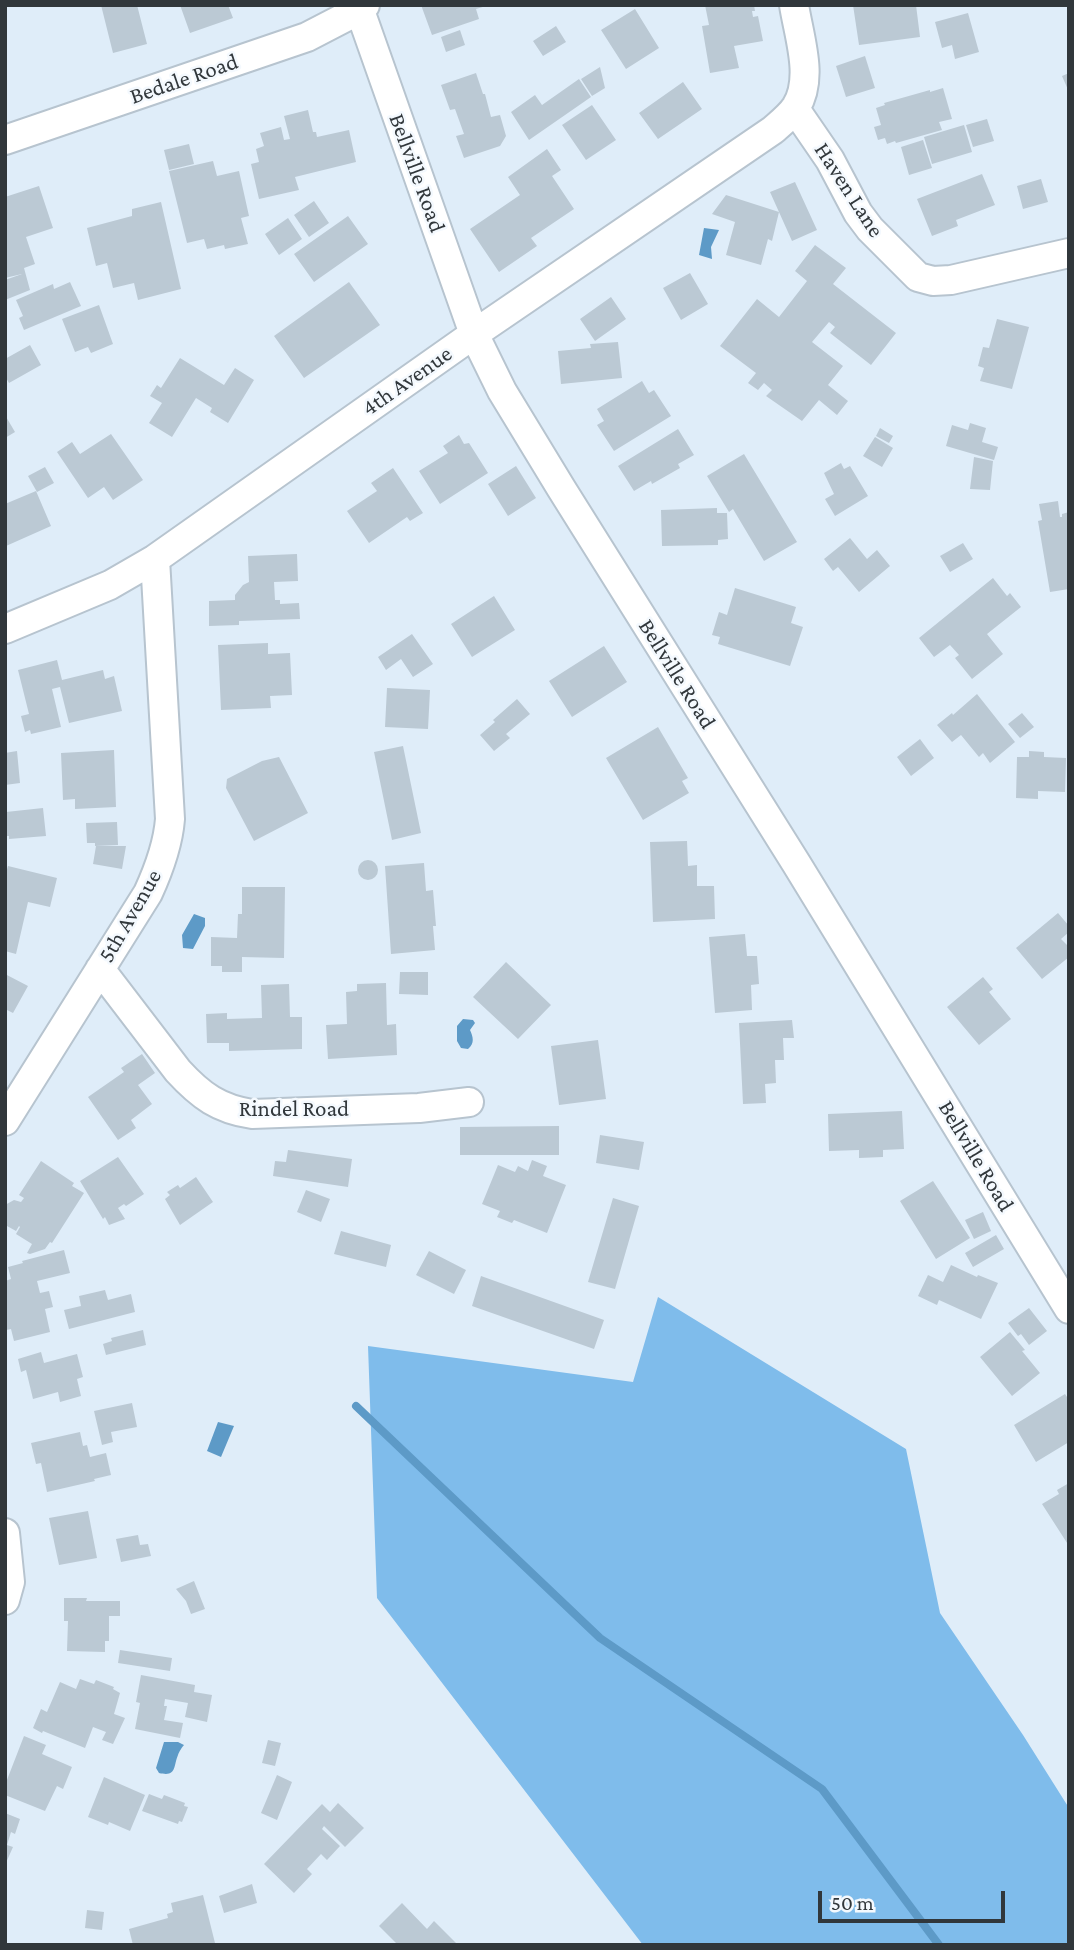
<!DOCTYPE html>
<style>
body{margin:0}
#map{position:relative;width:1074px;height:1950px;overflow:hidden;background:#dfedf9;font-family:"Crimson Pro",serif}
canvas{display:block}
.frame{position:absolute;inset:0;border:7px solid #31373b;pointer-events:none}
.scale{position:absolute;left:818px;top:1891px;width:187px;height:32px;box-sizing:border-box;border:4px solid #31373b;border-top:0;padding-left:9px;font-size:21px;line-height:24px;white-space:nowrap;color:#31373b;-webkit-text-stroke:5px #f4f9fe;paint-order:stroke}
</style>
<div id="map">
<canvas width="1074" height="1950"></canvas>
<div class="frame"></div>
<div class="scale">50 m</div>
</div>
<script>
const c = document.querySelector('canvas').getContext('2d');
c.lineJoin = 'round';
function fillPath(path, color) {
  c.fillStyle = color;
  c.fill(path, 'evenodd');
}
function trace(path, color, width, dash) {
  c.strokeStyle = color;
  c.lineWidth = width;
  c.lineCap = dash ? 'butt' : 'round';
  c.setLineDash(dash || []);
  c.stroke(path);
}
function write(font, color, halo, rows, align = 'center') {
  c.font = font + ' "Crimson Pro",serif';
  c.lineWidth = 5;
  c.setLineDash([]);
  c.textBaseline = 'middle';
  c.strokeStyle = halo;
  c.fillStyle = color;
  for (const [text, x, y, turn = 0] of rows) {
    c.save();
    c.translate(x, y);
    c.rotate((+turn || 0) * Math.PI / 180);
    c.textAlign = isNaN(turn) ? turn : align;
    if (halo) c.strokeText(text, 0, 0);
    c.fillText(text, 0, 0);
    c.restore();
  }
}
fillPath(new Path2D(`
 M 658,1297 L 906,1449 L 940,1613 L 1023,1735 L 1069,1808 L 1069,1945 L 643,1945 L 377,1598 L 368,1346 L 633,1382 Z`), '#7fbceb');
fillPath(new Path2D(`
 M 704,228 L 719,230 L 711,247 L 712,259 L 699,255 Z
 M 194,914 L 205,918 L 205,926 L 193,949 L 183,948 L 182,935 Z
 M 463,1019 L 473,1020 L 475,1023 L 470,1030 C 473,1037 475,1043 468,1049 L 461,1048 L 457,1041 L 457,1026 Z
 M 218,1422 L 234,1426 L 221,1457 L 207,1451 Z
 M 164,1742 L 178,1742 L 184,1745 C 182,1747 179,1752 178,1755 C 173,1767 177,1777 159,1773 L 156,1768 Z`), '#5d9ac7');
trace(new Path2D(`
 M 356,1406 L 600,1638 L 822,1789 L 939,1945`), '#5d9ac7', 8);
fillPath(new Path2D(`
 M 101,5 L 137,5 L 147,44 L 113,53 Z
 M 180,5 L 228,5 L 233,18 L 190,33 Z
 M 421,5 L 486,5 L 486,6 L 476,9 L 479,19 L 432,35 Z
 M 705,5 L 754,5 L 755,11 L 752,11 L 753,17 L 758,16 L 763,41 L 734,46 L 739,68 L 710,73 L 702,26 L 709,25 Z
 M 853,5 L 916,5 L 920,37 L 859,45 Z
 M 635,9 L 659,48 L 626,69 L 601,30 Z
 M 968,13 L 979,52 L 955,59 L 952,45 L 942,48 L 935,22 Z
 M 556,26 L 566,42 L 543,56 L 533,41 Z
 M 460,30 L 465,45 L 446,52 L 441,37 Z
 M 865,56 L 875,88 L 846,97 L 836,66 Z
 M 600,67 L 605,88 L 592,96 L 581,79 Z
 M 476,73 L 483,94 L 485,94 L 491,117 L 500,115 L 506,136 L 500,146 L 464,158 L 456,136 L 464,134 L 455,109 L 450,110 L 441,85 Z
 M 1069,73 L 1069,92 L 1062,76 Z
 M 579,79 L 591,97 L 529,140 L 511,112 L 535,95 L 542,105 Z
 M 683,82 L 702,109 L 658,139 L 639,113 Z
 M 943,88 L 952,119 L 939,122 L 942,130 L 896,143 L 895,141 L 887,144 L 885,138 L 878,140 L 874,127 L 881,125 L 876,108 L 885,105 L 884,103 L 930,90 L 930,92 Z
 M 592,105 L 616,140 L 586,160 L 562,125 Z
 M 308,110 L 313,132 L 316,132 L 317,137 L 349,130 L 356,162 L 295,177 L 299,190 L 259,199 L 251,164 L 259,162 L 256,149 L 264,146 L 260,133 L 281,127 L 284,140 L 290,139 L 284,116 Z
 M 987,119 L 994,141 L 973,147 L 966,125 Z
 M 964,125 L 972,152 L 932,164 L 924,137 Z
 M 923,140 L 932,168 L 909,175 L 901,147 Z
 M 189,144 L 194,164 L 169,170 L 164,150 Z
 M 547,149 L 561,170 L 552,176 L 574,209 L 531,238 L 537,246 L 499,272 L 470,229 L 520,195 L 508,177 Z
 M 213,161 L 217,176 L 239,171 L 249,216 L 241,218 L 248,244 L 225,249 L 224,245 L 207,249 L 204,239 L 187,243 L 169,171 Z
 M 982,174 L 995,205 L 956,220 L 958,226 L 932,236 L 917,199 Z
 M 1041,179 L 1048,202 L 1023,209 L 1017,186 Z
 M 795,182 L 817,230 L 792,241 L 770,192 Z
 M 39,186 L 53,228 L 26,237 L 35,264 L 24,268 L 30,290 L 5,300 L 5,280 L 22,274 L 5,278 L 5,197 Z
 M 726,195 L 779,212 L 772,241 L 768,239 L 761,265 L 726,255 L 735,222 L 712,214 Z
 M 314,201 L 329,223 L 309,237 L 294,215 Z
 M 161,202 L 181,289 L 138,300 L 134,283 L 113,288 L 107,263 L 96,266 L 87,228 L 132,216 L 132,209 Z
 M 348,216 L 368,244 L 314,282 L 294,254 Z
 M 288,218 L 302,239 L 279,255 L 265,234 Z
 M 815,245 L 846,268 L 833,284 L 896,333 L 871,365 L 830,333 L 835,327 L 829,322 L 812,342 L 843,366 L 828,385 L 848,401 L 837,415 L 819,400 L 802,421 L 766,396 L 772,390 L 764,383 L 758,390 L 748,383 L 756,373 L 720,346 L 757,299 L 779,317 L 807,281 L 795,271 Z
 M 690,273 L 708,304 L 681,320 L 663,288 Z
 M 70,282 L 81,306 L 24,330 L 19,318 L 23,316 L 16,300 L 53,284 L 54,289 Z
 M 349,282 L 380,325 L 304,378 L 274,336 Z
 M 611,297 L 626,319 L 595,341 L 580,319 Z
 M 99,305 L 113,344 L 91,353 L 88,347 L 75,352 L 62,319 Z
 M 997,319 L 1029,327 L 1012,389 L 980,381 L 984,368 L 978,366 L 983,347 L 989,348 Z
 M 618,342 L 622,378 L 561,384 L 558,351 L 591,348 L 590,344 Z
 M 30,345 L 41,365 L 9,383 L 5,376 L 5,359 Z
 M 180,358 L 224,385 L 235,368 L 254,380 L 228,423 L 210,412 L 212,408 L 196,398 L 172,437 L 149,423 L 162,403 L 150,396 L 157,385 L 161,388 Z
 M 642,381 L 649,393 L 654,390 L 671,416 L 614,451 L 597,425 L 604,421 L 597,409 Z
 M 5,415 L 15,432 L 5,438 Z
 M 970,423 L 986,428 L 982,442 L 998,447 L 994,460 L 946,446 L 952,425 L 968,430 Z
 M 880,428 L 893,436 L 889,443 L 876,436 Z
 M 678,429 L 694,455 L 678,464 L 680,468 L 652,484 L 651,481 L 634,491 L 618,466 Z
 M 111,434 L 143,480 L 113,500 L 104,487 L 88,498 L 57,452 L 72,442 L 80,454 Z
 M 459,435 L 464,444 L 469,443 L 488,473 L 440,504 L 419,471 L 448,453 L 443,446 Z
 M 875,437 L 893,448 L 882,467 L 863,456 Z
 M 744,454 L 797,542 L 764,561 L 733,509 L 729,512 L 707,476 Z
 M 974,457 L 993,461 L 990,490 L 970,489 Z
 M 841,463 L 844,469 L 850,466 L 868,496 L 835,516 L 825,499 L 834,494 L 824,473 Z
 M 516,466 L 536,498 L 508,516 L 488,484 Z
 M 45,467 L 54,483 L 37,492 L 28,476 Z
 M 393,468 L 423,513 L 410,521 L 407,517 L 369,543 L 347,511 L 377,491 L 371,483 Z
 M 36,491 L 51,526 L 6,546 L 5,504 Z
 M 1058,501 L 1060,517 L 1062,517 L 1062,514 L 1069,512 L 1069,589 L 1050,592 L 1038,521 L 1042,520 L 1039,504 Z
 M 717,508 L 717,513 L 727,513 L 728,539 L 718,540 L 718,545 L 662,546 L 661,510 Z
 M 850,538 L 867,559 L 877,550 L 890,566 L 859,592 L 838,567 L 833,571 L 824,559 Z
 M 963,543 L 973,559 L 950,572 L 940,556 Z
 M 297,554 L 298,581 L 274,582 L 275,600 L 280,600 L 280,604 L 299,603 L 300,619 L 239,621 L 239,625 L 209,626 L 209,601 L 235,600 L 235,595 L 243,585 L 249,582 L 248,556 Z
 M 993,578 L 1007,596 L 1010,593 L 1021,607 L 987,634 L 1003,654 L 972,679 L 955,658 L 959,655 L 950,645 L 934,657 L 919,638 Z
 M 735,588 L 796,607 L 791,623 L 803,627 L 790,666 L 718,644 L 720,637 L 712,635 L 719,612 L 727,615 Z
 M 494,596 L 515,630 L 472,657 L 451,624 Z
 M 412,634 L 433,664 L 413,677 L 401,659 L 386,670 L 378,657 Z
 M 268,643 L 268,654 L 290,653 L 292,695 L 270,696 L 271,708 L 221,710 L 218,645 Z
 M 604,646 L 627,682 L 572,717 L 549,681 Z
 M 57,660 L 62,680 L 103,670 L 105,679 L 114,676 L 122,711 L 69,723 L 60,687 L 52,689 L 61,727 L 31,734 L 30,730 L 25,732 L 21,716 L 29,714 L 18,670 Z
 M 387,688 L 430,690 L 428,729 L 385,727 Z
 M 977,694 L 1015,742 L 990,763 L 983,753 L 979,757 L 961,735 L 952,742 L 937,725 L 952,713 L 953,715 Z
 M 517,699 L 530,714 L 506,734 L 510,738 L 494,751 L 480,735 L 495,722 L 493,720 Z
 M 1022,713 L 1034,727 L 1020,738 L 1008,724 Z
 M 658,727 L 688,778 L 682,781 L 689,793 L 643,820 L 606,758 Z
 M 920,739 L 934,758 L 911,776 L 897,757 Z
 M 403,746 L 421,833 L 392,840 L 374,752 Z
 M 114,750 L 116,807 L 75,809 L 75,799 L 63,800 L 61,753 Z
 M 17,751 L 20,783 L 5,785 L 5,753 Z
 M 1029,751 L 1044,752 L 1044,757 L 1066,758 L 1065,792 L 1038,791 L 1038,799 L 1016,798 L 1017,757 L 1029,757 Z
 M 279,757 L 308,813 L 254,841 L 226,788 L 227,779 L 262,761 Z
 M 43,808 L 46,836 L 9,839 L 9,836 L 5,836 L 6,812 Z
 M 117,822 L 118,845 L 95,846 L 95,843 L 87,843 L 86,823 Z
 M 687,841 L 688,866 L 697,865 L 697,886 L 714,886 L 715,919 L 653,922 L 650,842 Z
 M 96,846 L 126,846 L 122,869 L 93,864 Z
 M358 870a10 10 0 1 1 20 0a10 10 0 1 1-20 0Z
 M 424,863 L 426,891 L 433,890 L 436,926 L 433,926 L 435,950 L 391,954 L 385,866 Z
 M 8,866 L 57,878 L 50,907 L 28,902 L 16,954 L 5,951 L 5,876 Z
 M 242,887 L 285,887 L 284,958 L 242,957 L 242,972 L 222,972 L 222,966 L 211,966 L 211,937 L 237,938 L 238,914 L 242,914 Z
 M 1058,913 L 1069,926 L 1069,932 L 1061,939 L 1069,947 L 1069,957 L 1042,979 L 1016,948 Z
 M 745,934 L 747,956 L 757,956 L 759,984 L 751,985 L 752,1010 L 715,1013 L 709,937 Z
 M 506,962 L 551,1005 L 518,1039 L 473,997 Z
 M 400,972 L 428,972 L 428,995 L 399,994 Z
 M 5,974 L 28,986 L 13,1013 L 5,1009 Z
 M 983,977 L 993,989 L 989,992 L 1011,1019 L 979,1045 L 947,1007 Z
 M 386,983 L 387,1025 L 396,1024 L 397,1055 L 328,1059 L 326,1025 L 347,1024 L 346,992 L 357,991 L 357,984 Z
 M 289,984 L 290,1017 L 302,1017 L 302,1049 L 229,1051 L 229,1043 L 207,1043 L 206,1014 L 227,1013 L 227,1019 L 262,1018 L 261,985 Z
 M 792,1020 L 794,1038 L 783,1038 L 784,1060 L 775,1060 L 776,1083 L 765,1084 L 766,1103 L 743,1104 L 739,1023 Z
 M 598,1040 L 606,1099 L 559,1105 L 551,1046 Z
 M 142,1054 L 155,1073 L 138,1085 L 152,1104 L 131,1120 L 136,1128 L 118,1140 L 88,1097 L 124,1072 L 121,1068 Z
 M 902,1111 L 904,1149 L 883,1150 L 883,1157 L 859,1158 L 859,1150 L 829,1151 L 828,1114 Z
 M 559,1126 L 559,1155 L 460,1155 L 460,1127 Z
 M 600,1135 L 644,1142 L 639,1170 L 596,1163 Z
 M 288,1150 L 352,1159 L 348,1187 L 273,1176 L 275,1161 L 286,1162 Z
 M 118,1157 L 144,1194 L 126,1206 L 124,1204 L 118,1208 L 125,1219 L 109,1225 L 105,1217 L 103,1219 L 80,1181 Z
 M 532,1160 L 547,1166 L 543,1176 L 566,1185 L 547,1233 L 514,1220 L 512,1223 L 497,1217 L 500,1211 L 482,1204 L 498,1165 L 515,1172 L 518,1166 L 528,1171 Z
 M 41,1161 L 74,1183 L 72,1186 L 84,1193 L 52,1243 L 50,1242 L 45,1249 L 30,1254 L 27,1253 L 32,1244 L 16,1234 L 20,1227 L 19,1226 L 16,1231 L 7,1226 L 5,1221 L 5,1205 L 14,1200 L 21,1202 L 24,1198 L 19,1195 Z
 M 196,1177 L 213,1202 L 180,1225 L 165,1199 L 170,1195 L 167,1192 L 178,1185 L 180,1188 Z
 M 933,1181 L 970,1238 L 936,1259 L 900,1201 Z
 M 306,1190 L 330,1199 L 321,1222 L 297,1212 Z
 M 613,1198 L 639,1206 L 615,1289 L 588,1282 Z
 M 983,1212 L 991,1231 L 974,1239 L 965,1220 Z
 M 341,1231 L 391,1245 L 386,1267 L 334,1254 Z
 M 996,1235 L 1004,1249 L 973,1267 L 965,1253 Z
 M 64,1250 L 70,1273 L 37,1281 L 40,1293 L 49,1291 L 53,1307 L 45,1309 L 50,1332 L 14,1341 L 11,1329 L 6,1330 L 5,1327 L 5,1281 L 11,1279 L 8,1267 L 23,1263 L 22,1261 Z
 M 429,1251 L 466,1270 L 454,1294 L 416,1275 Z
 M 951,1265 L 977,1277 L 978,1275 L 998,1283 L 981,1319 L 939,1300 L 937,1305 L 918,1296 L 928,1275 L 943,1282 Z
 M 481,1276 L 604,1320 L 594,1349 L 472,1306 Z
 M 105,1290 L 108,1300 L 131,1294 L 135,1312 L 69,1329 L 64,1310 L 81,1306 L 79,1296 Z
 M 1029,1308 L 1047,1331 L 1029,1345 L 1021,1334 L 1018,1336 L 1008,1323 Z
 M 143,1330 L 146,1345 L 106,1355 L 103,1344 L 112,1341 L 111,1338 Z
 M 1010,1332 L 1025,1350 L 1022,1351 L 1040,1373 L 1012,1396 L 980,1357 Z
 M 41,1352 L 44,1363 L 77,1354 L 83,1377 L 77,1379 L 81,1396 L 60,1402 L 58,1392 L 33,1399 L 26,1370 L 21,1372 L 18,1359 Z
 M 1065,1394 L 1069,1400 L 1069,1442 L 1036,1462 L 1014,1425 Z
 M 132,1403 L 137,1427 L 111,1432 L 113,1442 L 102,1445 L 94,1411 Z
 M 80,1432 L 83,1446 L 87,1445 L 90,1457 L 106,1453 L 111,1475 L 94,1479 L 95,1481 L 47,1492 L 41,1463 L 36,1464 L 31,1443 Z
 M 1069,1483 L 1069,1546 L 1042,1504 L 1059,1494 L 1057,1490 Z
 M 88,1511 L 97,1558 L 59,1565 L 49,1518 Z
 M 138,1535 L 140,1545 L 148,1544 L 151,1556 L 121,1562 L 116,1539 Z
 M 194,1581 L 205,1609 L 191,1614 L 186,1601 L 176,1589 Z
 M 64,1598 L 87,1598 L 86,1601 L 120,1601 L 120,1616 L 109,1616 L 109,1641 L 105,1641 L 105,1652 L 67,1651 L 68,1621 L 64,1621 Z
 M 120,1650 L 172,1658 L 170,1671 L 118,1663 Z
 M 141,1675 L 195,1685 L 194,1692 L 212,1695 L 207,1722 L 185,1717 L 188,1703 L 165,1699 L 164,1706 L 167,1706 L 164,1720 L 183,1723 L 180,1738 L 135,1729 L 140,1703 L 136,1702 Z
 M 80,1679 L 94,1684 L 96,1680 L 114,1687 L 113,1689 L 120,1693 L 114,1714 L 125,1718 L 113,1744 L 102,1740 L 106,1732 L 93,1727 L 85,1748 L 43,1731 L 42,1733 L 33,1728 L 41,1709 L 47,1712 L 60,1682 L 76,1689 Z
 M 24,1736 L 46,1745 L 42,1754 L 72,1767 L 63,1789 L 57,1786 L 45,1811 L 5,1795 L 5,1785 Z
 M 268,1740 L 281,1743 L 275,1766 L 262,1763 Z
 M 277,1775 L 292,1782 L 277,1820 L 261,1813 Z
 M 104,1777 L 145,1795 L 130,1831 L 109,1822 L 108,1825 L 88,1817 Z
 M 149,1794 L 162,1799 L 164,1795 L 185,1803 L 184,1806 L 188,1807 L 182,1822 L 179,1821 L 178,1824 L 142,1811 Z
 M 338,1803 L 364,1828 L 345,1847 L 324,1826 L 322,1829 L 340,1846 L 327,1860 L 321,1854 L 307,1869 L 312,1874 L 294,1893 L 264,1864 L 322,1804 L 330,1812 Z
 M 5,1813 L 20,1819 L 15,1834 L 11,1832 L 7,1845 L 13,1847 L 5,1865 Z
 M 252,1884 L 257,1903 L 224,1913 L 219,1896 Z
 M 203,1895 L 215,1943 L 210,1945 L 133,1945 L 129,1929 L 168,1918 L 167,1914 L 173,1912 L 171,1903 Z
 M 402,1903 L 427,1929 L 434,1921 L 458,1945 L 394,1945 L 396,1943 L 379,1926 Z
 M 87,1910 L 104,1912 L 102,1930 L 85,1928 Z`), '#bbc9d4');
const minor = new Path2D(`
 M 358,5 L 474,334 L 502,391 L 561,488 L 796,863 L 1069,1309
 M 795,109 L 830,160 L 858,213 L 870,229 L 918,277 L 933,281 L 951,280 L 1069,253
 M 5,140 L 307,37 L 359,10 L 365,5
 M 5,629 L 110,585 L 155,559 L 474,334 L 773,130 C 781,123 790,116 796,107 C 814,78 799,37 794,5
 M 100,969 L 178,1071 C 201,1096 219,1109 252,1114 L 419,1108 L 469,1102
 M 5,1121 L 148,893 C 159,869 168,845 170,819 L 155,559
 M 5,1533 L 10,1582 L 5,1600`);
trace(minor, '#b7c4cf', 32);
trace(minor, '#fff', 28);
write('23px', '#31373b', '#f4f9fe', [
 ["Bedale Road",184,79,-19],
 ["Bellville Road",417,173,70],
 ["Haven Lane",849,190,57],
 ["4th Avenue",407,381,-35],
 ["Bellville Road",677,674,58],
 ["5th Avenue",130,916,-60],
 ["Rindel Road",294,1109],
 ["Bellville Road",976,1156,59]
]);
</script>
